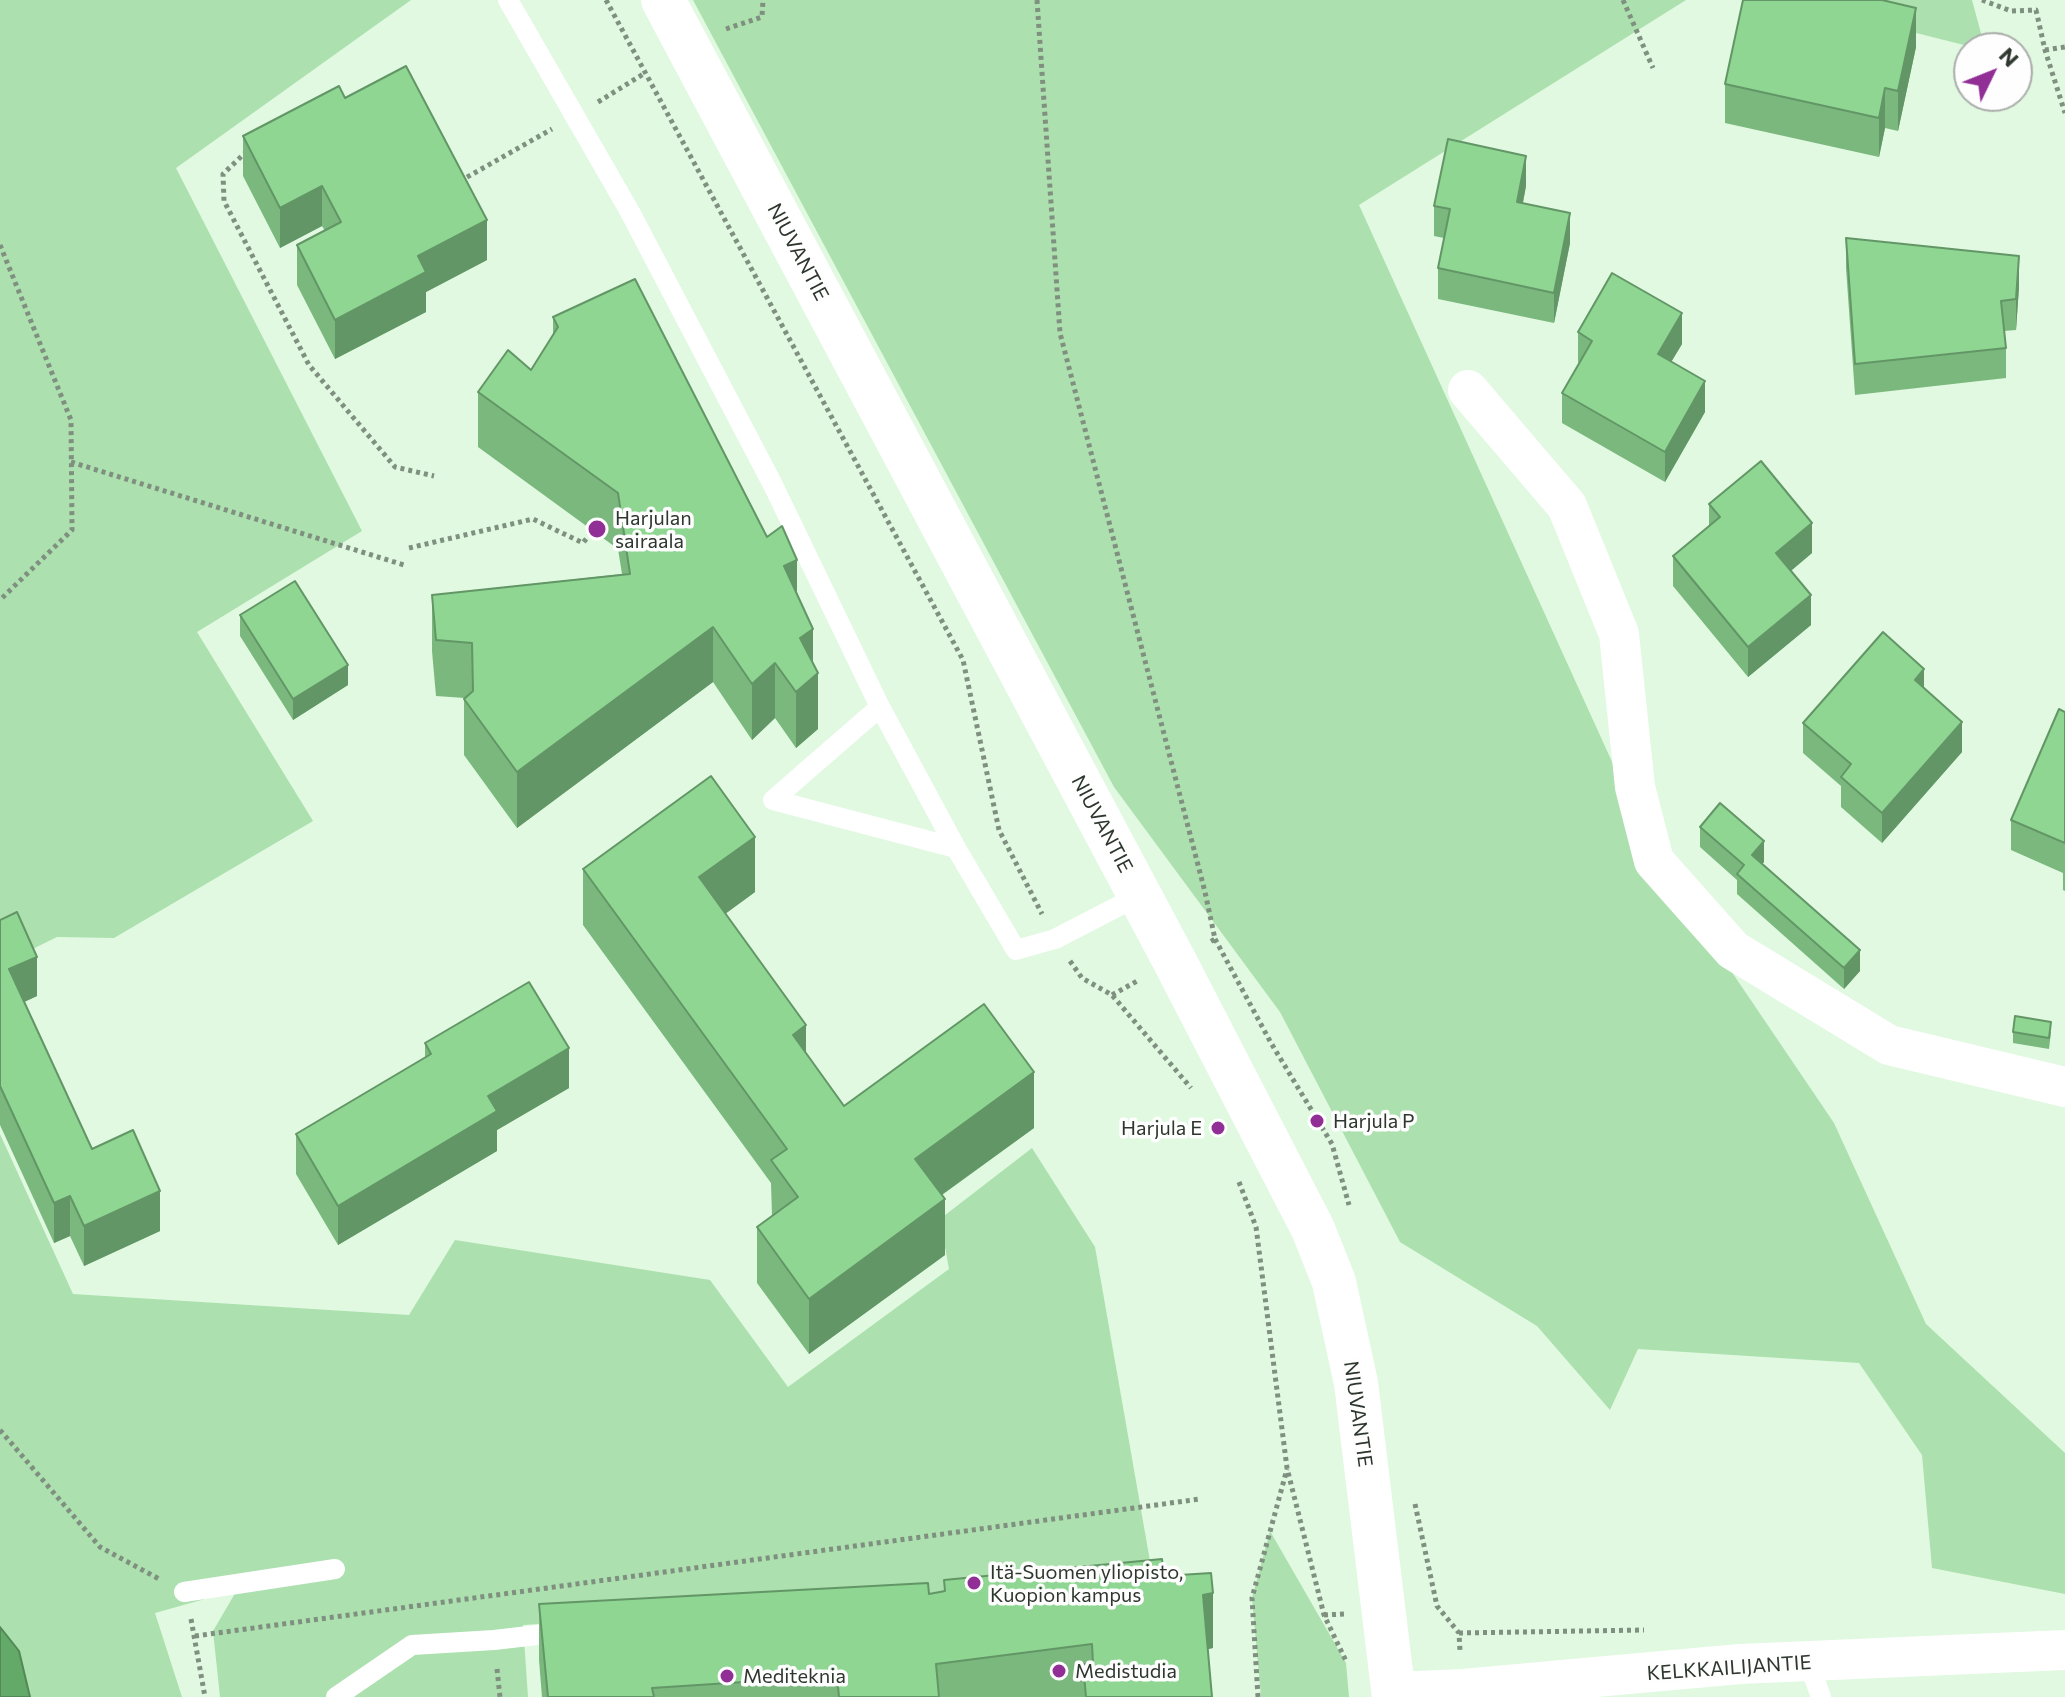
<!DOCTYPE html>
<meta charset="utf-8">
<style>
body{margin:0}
#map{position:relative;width:2065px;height:1697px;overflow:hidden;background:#e0f9e0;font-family:Commissioner,sans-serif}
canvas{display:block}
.north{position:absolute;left:1953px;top:32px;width:80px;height:80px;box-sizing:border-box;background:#fefefe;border:2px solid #abaeab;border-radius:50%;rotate:47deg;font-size:22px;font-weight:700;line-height:32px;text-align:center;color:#2e372e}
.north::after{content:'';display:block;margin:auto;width:28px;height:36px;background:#912f97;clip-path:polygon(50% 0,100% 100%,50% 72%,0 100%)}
</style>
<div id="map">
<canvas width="2065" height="1697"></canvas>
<div class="north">N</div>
</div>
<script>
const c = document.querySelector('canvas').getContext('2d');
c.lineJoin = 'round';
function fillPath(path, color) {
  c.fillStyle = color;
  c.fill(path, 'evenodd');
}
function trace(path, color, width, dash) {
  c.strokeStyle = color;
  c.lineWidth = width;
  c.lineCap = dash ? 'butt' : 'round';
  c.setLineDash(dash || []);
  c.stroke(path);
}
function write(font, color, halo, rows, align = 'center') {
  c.font = font + ' Commissioner,sans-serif';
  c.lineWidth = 7;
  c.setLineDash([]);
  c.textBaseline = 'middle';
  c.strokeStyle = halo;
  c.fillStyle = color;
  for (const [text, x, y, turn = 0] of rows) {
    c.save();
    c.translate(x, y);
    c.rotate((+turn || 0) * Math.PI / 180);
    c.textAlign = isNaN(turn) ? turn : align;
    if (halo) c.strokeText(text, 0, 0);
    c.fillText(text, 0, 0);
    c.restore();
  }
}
fillPath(new Path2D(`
 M 0,0 L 411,0 L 176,168 L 362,531 L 197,632 L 313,821 L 114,938 L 57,937 L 0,965 Z
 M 693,0 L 1686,0 L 1359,205 L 1658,863 L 1834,1123 L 1926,1324 L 2065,1453 L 2065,1594 L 1932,1568 L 1922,1455 L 1859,1363 L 1638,1349 L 1610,1410 L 1537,1326 L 1400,1242 L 1280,1012 L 1114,787 Z
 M 1785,0 L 1972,0 L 1985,48 L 1976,48 Z
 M 0,1134 L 73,1294 L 409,1315 L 455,1240 L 710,1280 L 788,1387 L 949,1269 L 940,1219 L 1032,1148 L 1095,1247 L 1154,1584 L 523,1625 L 528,1697 L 220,1697 L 213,1631 L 237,1590 L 155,1613 L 182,1697 L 30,1697 L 19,1651 L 0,1627 Z
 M 1270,1531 L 1346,1663 L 1349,1697 L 1261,1697 L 1252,1598 Z`), '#ace0ae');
const water = new Path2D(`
 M 0,1627 L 19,1651 L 30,1697 L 0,1697 Z`);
fillPath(water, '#63aa68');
trace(water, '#538857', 2);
trace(new Path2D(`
 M 606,0 L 963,660 L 999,830 L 1042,914
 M 1037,0 L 1060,333 L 1205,892 L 1215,939 L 1208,943
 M 1623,0 L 1653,68
 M 1982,0 L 2011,11 L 2036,10 L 2045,50 L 2065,113
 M 726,29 L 762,17 L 763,0
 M 2045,50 L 2065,47
 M 598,102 L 645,73
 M 247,151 L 223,174 L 224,201 L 309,365 L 395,467 L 434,476
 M 461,178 L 462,180 L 552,129
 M 0,245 L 71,420 L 72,530 L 0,600
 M 71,462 L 404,565
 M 409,548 L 533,519 L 583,543 L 593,530
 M 1215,939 L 1271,1043 L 1332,1144 L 1349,1205
 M 1070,961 L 1082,978 L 1112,995 L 1191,1088
 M 1112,995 L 1139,980
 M 1239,1182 L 1256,1227 L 1287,1468 L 1324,1615 L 1346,1661
 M 0,1430 L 100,1547 L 161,1580
 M 1415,1504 L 1437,1606 L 1459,1633 L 1460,1651
 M 1324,1615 L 1344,1614
 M 191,1619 L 205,1697
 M 1459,1633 L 1644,1630
 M 195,1636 L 1200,1499
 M 497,1669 L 500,1697
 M 1258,1697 L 1252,1598 L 1287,1469`), '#809080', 5, [4, 4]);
trace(new Path2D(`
 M 508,0 L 630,212 L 773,485 L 880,707 L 956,848 L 1016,950 L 1055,939 L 1140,895
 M 880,707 L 773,800 L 956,848
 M 184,1592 L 335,1569
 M 1808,1661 L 1821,1697
 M 336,1697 L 412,1645 L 494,1640 L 563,1632`), '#fff', 20);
trace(new Path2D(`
 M 1468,390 L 1567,506 L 1619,634 L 1635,787 L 1654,861 L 1733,950 L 1889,1045 L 2065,1087
 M 1394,1692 L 1463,1689 L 1740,1664 L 2065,1650`), '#fff', 40);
trace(new Path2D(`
 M 663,0 L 1174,960 L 1313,1229 L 1334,1282 L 1356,1383 L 1394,1697`), '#fff', 44);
fillPath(new Path2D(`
 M 1916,47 L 1898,131 L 1885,128 L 1879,157 L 1725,123 L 1725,84 Z
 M 345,98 L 487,260 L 426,292 L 426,312 L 335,359 L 297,285 L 297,245 L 325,231 L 322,226 L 280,248 L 243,176 L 243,136 Z
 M 1526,186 L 1523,203 L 1570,243 L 1554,323 L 1438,299 L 1438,268 L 1444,238 L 1434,236 L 1434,206 Z
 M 1846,238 L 2019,287 L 2016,330 L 2004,331 L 2006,348 L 2006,378 L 1855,395 L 1846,268 Z
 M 553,317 L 797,594 L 813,664 L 818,729 L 796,748 L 775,718 L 752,740 L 713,682 L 517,828 L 464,755 L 464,699 L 465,698 L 436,696 L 432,651 L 432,595 L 622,574 L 618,549 L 478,447 L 478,392 L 531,370 L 553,335 Z
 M 1578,332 L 1682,344 L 1671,362 L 1705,412 L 1665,482 L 1562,423 L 1562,393 L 1579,363 L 1578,362 Z
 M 1709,504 L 1812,553 L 1791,571 L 1811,625 L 1748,677 L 1673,586 L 1673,556 L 1709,526 Z
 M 240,615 L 348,685 L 293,720 L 240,636 Z
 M 1924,688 L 1962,752 L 1882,843 L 1841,807 L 1841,786 L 1803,753 L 1803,723 Z
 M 2065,712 L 2065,891 L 2063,890 L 2063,873 L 2011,850 L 2011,820 Z
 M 1700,827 L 1764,862 L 1762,864 L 1860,971 L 1844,989 L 1737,894 L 1737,880 L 1700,847 Z
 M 583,869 L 755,892 L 725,914 L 806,1053 L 844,1106 L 1034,1128 L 942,1195 L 945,1255 L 809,1354 L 757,1283 L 757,1227 L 772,1216 L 771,1183 L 583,925 Z
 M 0,920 L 37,996 L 24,1002 L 92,1149 L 160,1231 L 84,1266 L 70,1236 L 54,1243 L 0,1125 Z
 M 2013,1032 L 2051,1032 L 2049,1049 L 2013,1043 Z
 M 425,1043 L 569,1088 L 497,1130 L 497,1151 L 338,1245 L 296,1174 L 296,1134 L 425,1057 Z
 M 1164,1576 L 1213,1648 L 1208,1649 L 1212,1697 L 542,1697 L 539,1660 L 539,1604 L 929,1594 L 944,1592 L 944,1580 Z`), '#7ab87e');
fillPath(new Path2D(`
 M 1916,8 L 1916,47 L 1898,131 L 1898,91 Z
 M 1885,88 L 1885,128 L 1879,157 L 1879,118 Z
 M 1526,156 L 1526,186 L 1517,232 L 1517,202 Z
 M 322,186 L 322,226 L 280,248 L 280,208 Z
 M 1570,213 L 1570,243 L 1554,323 L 1554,293 Z
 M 487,220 L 487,260 L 426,292 L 426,312 L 335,359 L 335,320 L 418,256 Z
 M 2019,256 L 2019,287 L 2016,330 L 2016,299 Z
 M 1682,313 L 1682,344 L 1658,384 L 1658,354 Z
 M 1705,381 L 1705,412 L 1665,482 L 1665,452 Z
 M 1812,523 L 1812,553 L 1776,583 L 1776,553 Z
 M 797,560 L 797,615 L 784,566 Z
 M 1811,595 L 1811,625 L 1748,677 L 1748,647 Z
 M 713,627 L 713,682 L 517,828 L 517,772 Z
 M 813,629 L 813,677 L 818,673 L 818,729 L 796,748 L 796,692 L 800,638 Z
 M 775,663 L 775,718 L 752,740 L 752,684 Z
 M 348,665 L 348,685 L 293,720 L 293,699 Z
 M 1924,669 L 1924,699 L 1915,680 Z
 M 1962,722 L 1962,752 L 1882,843 L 1882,813 Z
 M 755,837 L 755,892 L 699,933 L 699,877 Z
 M 1764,841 L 1764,862 L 1752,876 L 1752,855 Z
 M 1860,950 L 1860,971 L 1844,989 L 1844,968 Z
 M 37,957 L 37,996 L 9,1009 L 9,969 Z
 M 806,1025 L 806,1081 L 793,1035 Z
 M 569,1048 L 569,1088 L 497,1130 L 497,1151 L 338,1245 L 338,1206 L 488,1096 Z
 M 1034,1072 L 1034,1128 L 915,1214 L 915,1159 Z
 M 160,1191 L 160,1231 L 84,1266 L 84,1226 Z
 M 70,1196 L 70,1236 L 54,1243 L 54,1203 Z
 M 945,1199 L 945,1255 L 809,1354 L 809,1299 Z
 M 1213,1593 L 1213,1648 L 1203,1650 L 1203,1595 Z`), '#639666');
const building = new Path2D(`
 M 1743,0 L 1882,0 L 1916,8 L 1898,91 L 1885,88 L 1879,118 L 1725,84 Z
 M 406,66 L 487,220 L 418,256 L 426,272 L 335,320 L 297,245 L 341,222 L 322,186 L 280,208 L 243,136 L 339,86 L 345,98 Z
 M 1448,139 L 1526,156 L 1517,202 L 1570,213 L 1554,293 L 1438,268 L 1450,209 L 1434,206 Z
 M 1846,238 L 2019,256 L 2016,299 L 2001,301 L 2006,348 L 1855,364 Z
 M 1612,273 L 1682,313 L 1658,354 L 1705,381 L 1665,452 L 1562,393 L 1592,341 L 1578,332 Z
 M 635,279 L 767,537 L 782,526 L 797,560 L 784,566 L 813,629 L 800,638 L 818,673 L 796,692 L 775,663 L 752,684 L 713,627 L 517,772 L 464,699 L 473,691 L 472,643 L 436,640 L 432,595 L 630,574 L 618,493 L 478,392 L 508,350 L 531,370 L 558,327 L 553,317 Z
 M 1761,461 L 1812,523 L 1776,553 L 1811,595 L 1748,647 L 1673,556 L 1720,517 L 1709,504 Z
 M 295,581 L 348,665 L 293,699 L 240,615 Z
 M 1883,632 L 1924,669 L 1915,680 L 1962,722 L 1882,813 L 1841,777 L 1851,764 L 1803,723 Z
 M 2059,709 L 2065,712 L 2065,843 L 2011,820 Z
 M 711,776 L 755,837 L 699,877 L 806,1025 L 793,1035 L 844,1106 L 984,1004 L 1034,1072 L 915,1159 L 945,1199 L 809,1299 L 757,1227 L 798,1197 L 771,1160 L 787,1149 L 583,869 Z
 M 1720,803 L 1764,841 L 1752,855 L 1860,950 L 1844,968 L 1737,874 L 1744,865 L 1700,827 Z
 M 17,912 L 37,957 L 9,969 L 92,1149 L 133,1130 L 160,1191 L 84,1226 L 70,1196 L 54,1203 L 0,1086 L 0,920 Z
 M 529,982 L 569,1048 L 488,1096 L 497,1111 L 338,1206 L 296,1134 L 431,1054 L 425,1043 Z
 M 2015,1016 L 2051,1022 L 2049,1038 L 2013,1032 Z
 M 1162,1559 L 1164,1576 L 1211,1573 L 1213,1593 L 1203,1595 L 1212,1697 L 1086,1697 L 1083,1664 L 1093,1664 L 1092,1644 L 936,1664 L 939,1697 L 839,1697 L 837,1676 L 652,1688 L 654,1697 L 548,1697 L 539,1604 L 928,1583 L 929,1594 L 945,1591 L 944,1580 Z`);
fillPath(building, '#8ed692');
trace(building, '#639666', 2);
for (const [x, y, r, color] of [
 [597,529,10,"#912f97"],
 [1317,1121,8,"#912f97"],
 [1218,1128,8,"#912f97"],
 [974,1583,8,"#912f97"],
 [1059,1671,8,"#912f97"],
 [727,1676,8,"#912f97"]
]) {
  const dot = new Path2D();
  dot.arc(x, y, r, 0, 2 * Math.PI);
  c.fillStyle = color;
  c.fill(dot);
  trace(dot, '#fefefe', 3);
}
write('20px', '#2e372e', '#fefefe', [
 ["NIUVANTIE",798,252,62],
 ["NIUVANTIE",1102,824,62],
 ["NIUVANTIE",1358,1414,82],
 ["KELKKAILIJANTIE",1729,1668,-4]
]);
write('20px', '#2e372e', '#fefefe', [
 ["Harjulan",615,518],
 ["sairaala",615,541],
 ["Harjula P",1333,1121],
 ["Harjula E",1202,1128,"right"],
 ["Itä-Suomen yliopisto,",990,1572],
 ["Kuopion kampus",990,1595],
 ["Medistudia",1075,1671],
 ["Mediteknia",743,1676]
], 'left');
</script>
